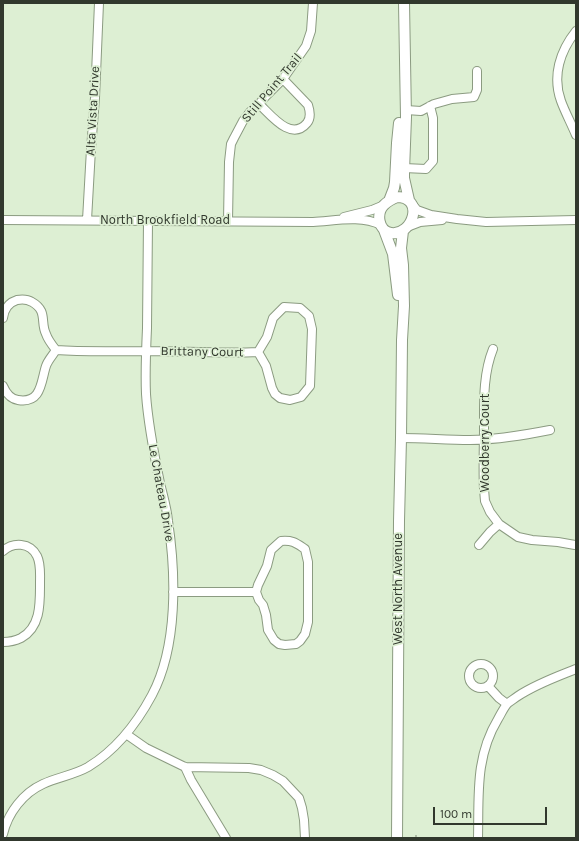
<!DOCTYPE html>
<style>
body{margin:0}
#map{position:relative;width:579px;height:841px;overflow:hidden;background:#ddefd3;font-family:Karla,sans-serif}
canvas{display:block}
.frame{position:absolute;inset:0;border:4px solid #31382d;pointer-events:none}
.scale{position:absolute;left:433px;top:807px;width:114px;height:18px;box-sizing:border-box;border:2px solid #31382d;border-top:0;padding-left:5px;font-size:12px;line-height:14px;white-space:nowrap;color:#31382d;-webkit-text-stroke:3px #ddefd3;paint-order:stroke}
</style>
<div id="map">
<canvas width="579" height="841"></canvas>
<div class="frame"></div>
<div class="scale">100 m</div>
</div>
<script>
const c = document.querySelector('canvas').getContext('2d');
c.lineJoin = 'round';
function trace(path, color, width, dash) {
  c.strokeStyle = color;
  c.lineWidth = width;
  c.lineCap = dash ? 'butt' : 'round';
  c.setLineDash(dash || []);
  c.stroke(path);
}
function write(font, color, halo, rows, align = 'center') {
  c.font = font + ' Karla,sans-serif';
  c.lineWidth = 3.5;
  c.setLineDash([]);
  c.textBaseline = 'middle';
  c.strokeStyle = halo;
  c.fillStyle = color;
  for (const [text, x, y, turn = 0] of rows) {
    c.save();
    c.translate(x, y);
    c.rotate((+turn || 0) * Math.PI / 180);
    c.textAlign = isNaN(turn) ? turn : align;
    if (halo) c.strokeText(text, 0, 0);
    c.fillText(text, 0, 0);
    c.restore();
  }
}
const minor = new Path2D(`
 M 576,31 C 560,51 552,76 561,101 C 565,112 571,123 576,135
 M 259,104 C 271,115 291,142 307,123 C 311,118 310,111 308,105 L 283,79
 M 406,110 L 421,111 L 434,104 L 452,99 L 474,97 L 477,90 L 477,71
 M 404,168 L 426,169 L 433,161 L 433,118 L 430,106
 M 413,205 L 417,210 L 431,215 L 457,219 L 486,222 L 576,220
 M 344,217 L 372,210 L 384,205
 M 3,220 L 313,222 C 335,221 360,215 381,225
 M 87,220 L 91,149 L 95,98 L 99,3
 M 228,221 L 229,162 L 231,144 L 234,138 L 243,121 L 250,112 L 259,104 L 265,97 L 283,79 L 306,46 L 311,31 L 313,3
 M 407,227 L 420,222 L 442,220
 M 284,307 L 300,308 L 309,316 L 312,329 L 310,386 L 301,397 L 290,400 L 280,398 L 275,394 L 272,388 L 266,366 L 258,352 L 267,337 L 273,318 Z
 M 3,318 C 4,309 8,303 17,300 C 22,299 27,299 32,302 C 48,311 40,322 46,334 C 48,340 52,345 56,350 C 53,355 48,360 46,366 C 41,381 42,404 18,400 C 10,399 6,393 3,386
 M 493,349 C 483,374 484,401 484,427 C 484,448 483,468 484,489 L 485,501 L 490,512 L 499,524 L 518,537 L 532,540 L 558,542 L 575,545
 M 56,350 C 85,352 115,351 145,351 C 182,351 220,354 258,352
 M 401,438 C 424,438 447,440 470,440 C 497,440 524,435 550,430
 M 281,541 C 293,540 296,543 305,549 L 308,562 L 308,622 L 305,634 L 300,641 L 296,644 L 285,645 L 279,644 L 274,640 L 268,630 L 266,615 L 263,605 L 259,600 L 256,592 L 258,585 L 267,566 L 271,550 Z
 M 479,545 L 490,532 L 499,524
 M 3,551 C 13,542 30,542 37,556 C 41,564 40,574 40,583 C 40,603 41,627 21,638 C 15,641 9,642 3,642
 M 173,592 L 256,592
 M469 676a12 12 0 1 1 24 0a12 12 0 1 1-24 0Z
 M 488,686 L 499,698 L 507,704
 M 126,734 L 146,748 L 185,767 L 249,768 L 261,770 L 273,775 L 283,781 L 299,798 L 302,808 L 304,820 L 305,838
 M 185,767 L 191,780 L 226,838
 M 3,834 C 8,813 23,793 43,784 C 58,777 74,775 88,767 C 116,750 137,723 152,695 C 178,646 176,574 168,521 C 167,508 163,496 160,483 C 154,454 148,424 146,394 C 145,372 146,350 147,328 C 147,292 148,256 148,221
 M 478,838 C 479,795 475,757 498,719 C 501,714 504,707 508,703 C 511,701 515,698 518,696 C 536,684 556,677 576,669`);
const major = new Path2D(`
 M 404,3 L 406,117 L 404,171 L 404,178 L 409,200
 M 397,197 C 425,197 413,236 391,233 C 378,231 376,213 384,205 C 388,201 392,199 397,197 Z
 M 389,201 L 394,188 L 395,182 L 397,143 L 399,123
 M 384,230 L 393,254 L 398,295
 M 397,838 L 399,521 L 401,438 L 402,340 L 404,306 L 403,265 L 401,248 L 403,231`);
trace(minor, '#8b9b81', 10);
trace(major, '#8b9b81', 12);
trace(new Path2D(`
 M 416,838 L 416,835`), '#9dab96', 1.5, [3, 3]);
trace(minor, '#fff', 8);
trace(major, '#fff', 10);
write('13px', '#31382d', '#ddefd3', [
 ["Still Point Trail",272,88,-50],
 ["Alta Vista Drive",93,111,-87],
 ["North Brookfield Road",165,220],
 ["Brittany Court",202,352,1],
 ["Woodberry Court",485,443,-90],
 ["Le Chateau Drive",161,493,80],
 ["West North Avenue",398,589,-90]
]);
</script>
